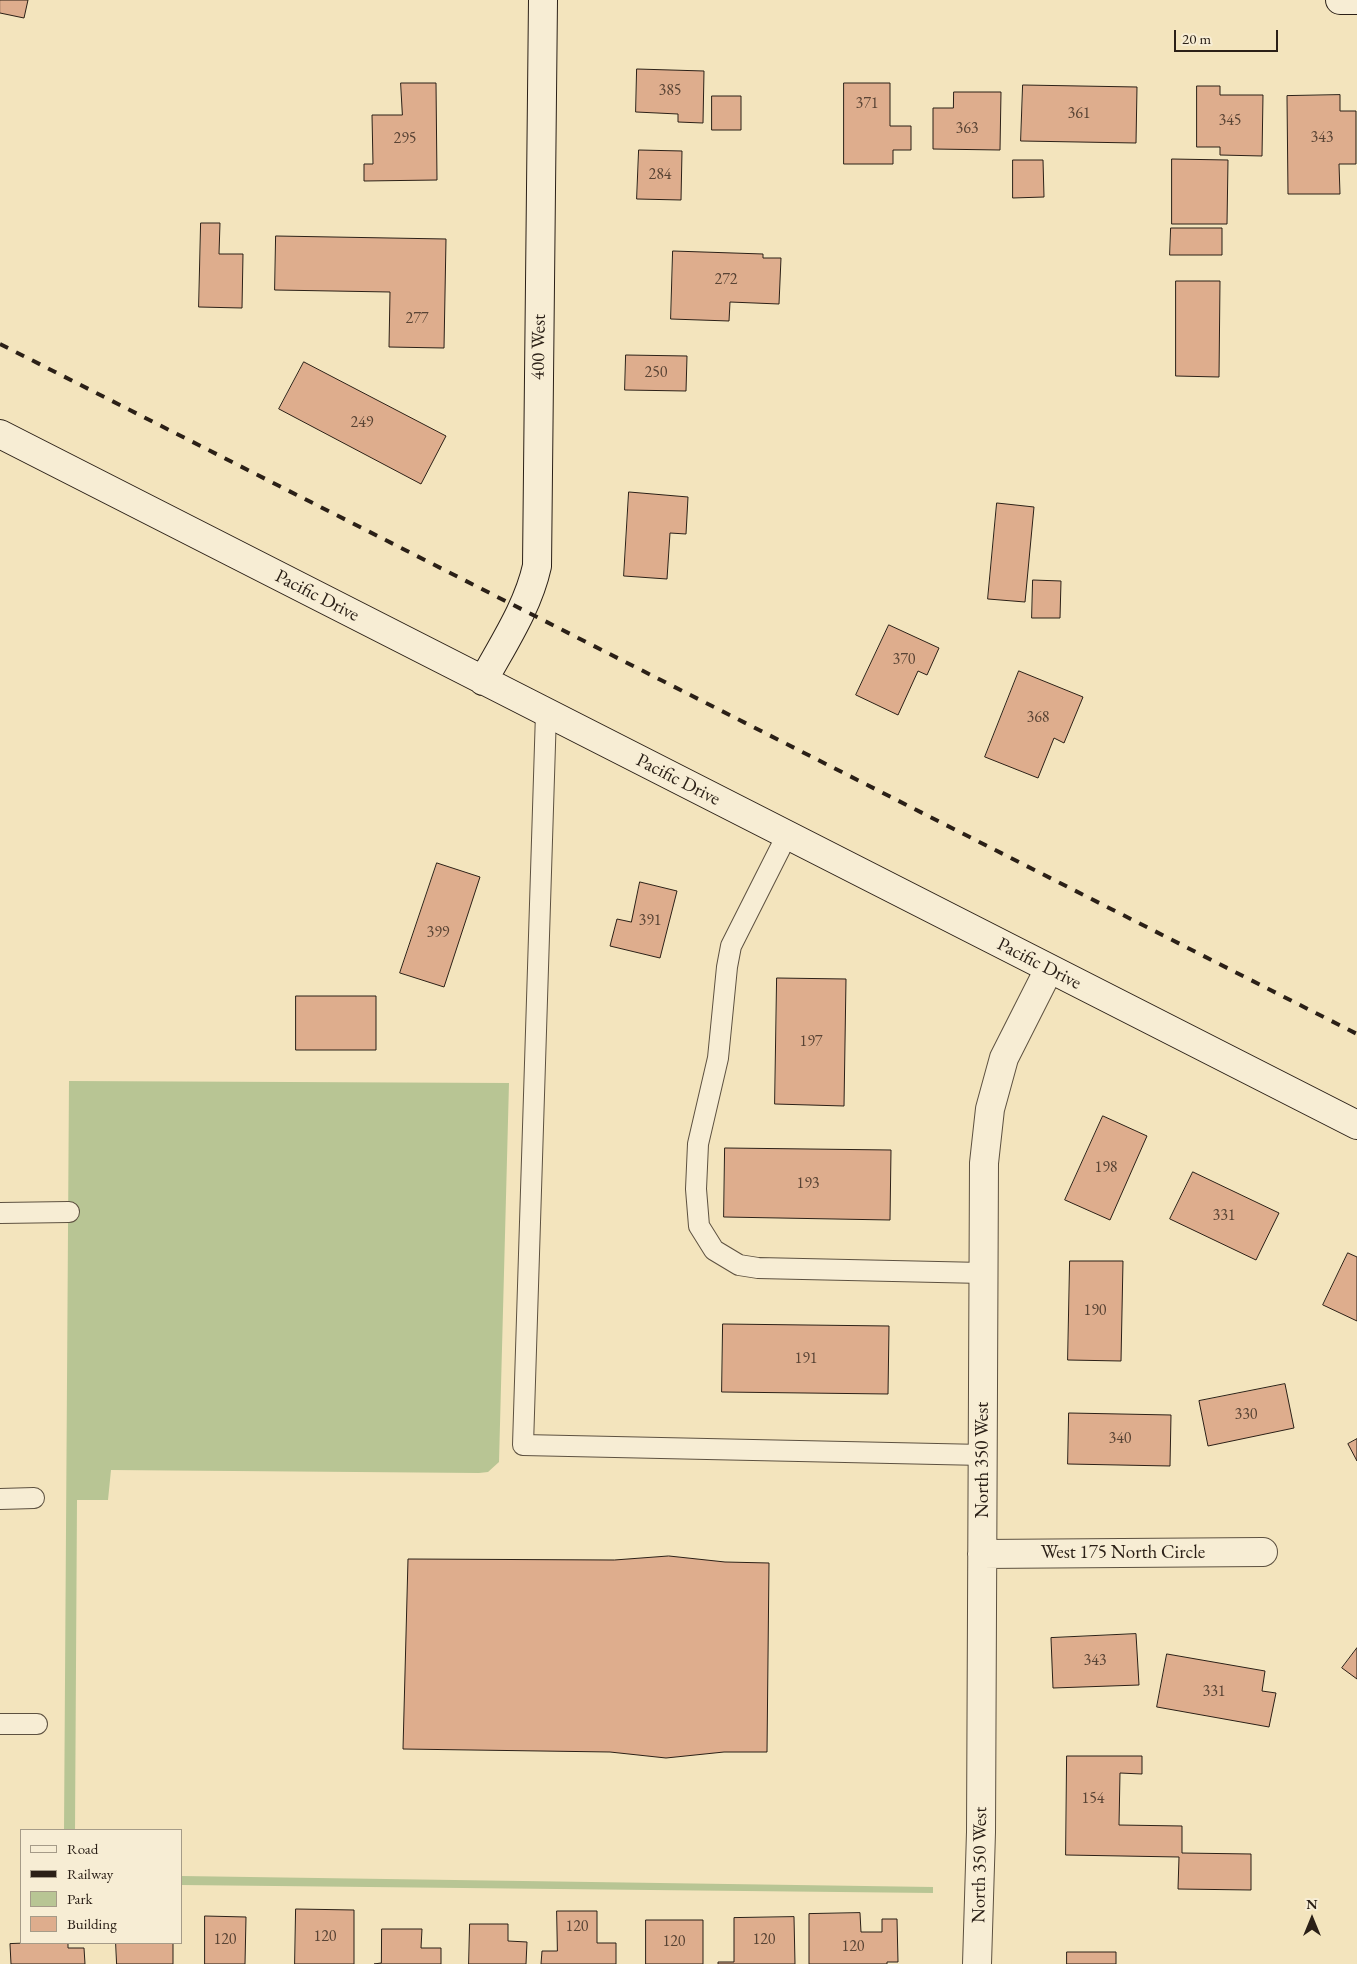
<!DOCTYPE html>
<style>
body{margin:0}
#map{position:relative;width:1357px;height:1964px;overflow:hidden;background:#f3e4bd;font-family:"EB Garamond",serif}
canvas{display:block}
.legend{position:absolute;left:20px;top:1829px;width:162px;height:115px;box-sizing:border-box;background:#f7edd4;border:1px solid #a59b88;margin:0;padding:6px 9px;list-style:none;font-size:15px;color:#2b2017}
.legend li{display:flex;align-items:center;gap:10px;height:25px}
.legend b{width:25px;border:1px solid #a59b88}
.north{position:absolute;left:1287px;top:1894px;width:50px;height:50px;-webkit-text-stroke:4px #f7edd4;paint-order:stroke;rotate:0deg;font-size:14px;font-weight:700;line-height:20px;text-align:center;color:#2b2017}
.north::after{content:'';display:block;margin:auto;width:18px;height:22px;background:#2b2017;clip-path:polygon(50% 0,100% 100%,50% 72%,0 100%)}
.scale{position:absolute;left:1174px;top:30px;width:104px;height:22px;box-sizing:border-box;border:2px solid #2b2017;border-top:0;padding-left:6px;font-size:15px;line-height:18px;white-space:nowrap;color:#2b2017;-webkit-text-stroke:4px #f7edd4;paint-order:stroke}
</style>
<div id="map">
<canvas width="1357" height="1964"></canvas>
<ul class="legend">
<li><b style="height:6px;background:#f7edd4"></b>Road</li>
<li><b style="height:6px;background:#2b2017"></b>Railway</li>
<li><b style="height:14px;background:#b8c594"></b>Park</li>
<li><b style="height:14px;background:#dead8d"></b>Building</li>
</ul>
<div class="north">N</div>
<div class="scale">20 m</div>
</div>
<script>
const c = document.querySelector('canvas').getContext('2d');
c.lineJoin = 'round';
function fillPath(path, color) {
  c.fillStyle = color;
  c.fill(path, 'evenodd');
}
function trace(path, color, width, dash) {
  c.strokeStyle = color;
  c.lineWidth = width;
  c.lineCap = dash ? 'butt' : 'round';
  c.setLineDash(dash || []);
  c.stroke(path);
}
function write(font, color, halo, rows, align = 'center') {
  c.font = font + ' "EB Garamond",serif';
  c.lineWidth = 5;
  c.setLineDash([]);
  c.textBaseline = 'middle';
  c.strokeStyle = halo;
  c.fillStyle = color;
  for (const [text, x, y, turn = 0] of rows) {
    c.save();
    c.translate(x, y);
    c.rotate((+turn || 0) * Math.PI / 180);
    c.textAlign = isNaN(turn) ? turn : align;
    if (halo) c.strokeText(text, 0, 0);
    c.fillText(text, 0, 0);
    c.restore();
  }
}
fillPath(new Path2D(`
 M 69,1081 L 509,1083 L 499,1462 L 488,1472 L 479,1473 L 111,1470 L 108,1500 L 77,1500 L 75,1830 L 64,1830 Z
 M 181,1876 L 933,1887 L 933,1893 L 181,1885 Z`), '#b8c594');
const building = new Path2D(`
 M 0,0 L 28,0 L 24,18 L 0,13 Z
 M 637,69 L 704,71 L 703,123 L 678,122 L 678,114 L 636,112 Z
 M 401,83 L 436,83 L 437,180 L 364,181 L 364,164 L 373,164 L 372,115 L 402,115 Z
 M 844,83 L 890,83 L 890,126 L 911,126 L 911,150 L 893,150 L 893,164 L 844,164 Z
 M 1023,85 L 1137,87 L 1136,143 L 1021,141 Z
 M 1197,86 L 1220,86 L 1220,95 L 1263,95 L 1262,156 L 1220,155 L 1220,147 L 1197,147 Z
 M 954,92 L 1001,92 L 1000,150 L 933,149 L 933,108 L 953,108 Z
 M 1340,95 L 1340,111 L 1356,111 L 1356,164 L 1339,164 L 1340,194 L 1288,194 L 1287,96 Z
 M 712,96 L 741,96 L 741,130 L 712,130 Z
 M 639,150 L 682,151 L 681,200 L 637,199 Z
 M 1172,159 L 1228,160 L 1227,224 L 1172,224 Z
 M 1013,160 L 1043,160 L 1044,197 L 1013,198 Z
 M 201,223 L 220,223 L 219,254 L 243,254 L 242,308 L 199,307 Z
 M 1171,228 L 1222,228 L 1222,255 L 1170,255 Z
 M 276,236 L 446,239 L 444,348 L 389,347 L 390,292 L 275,290 Z
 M 673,251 L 763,254 L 763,258 L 781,258 L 779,304 L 730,302 L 729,321 L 671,319 Z
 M 1176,281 L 1220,281 L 1219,377 L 1176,376 Z
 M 626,355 L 687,356 L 686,391 L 625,390 Z
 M 304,362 L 446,436 L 421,484 L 279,409 Z
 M 629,492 L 688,497 L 686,534 L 670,533 L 667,579 L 624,576 Z
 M 997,503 L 1034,507 L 1025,602 L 988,599 Z
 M 1033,580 L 1061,581 L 1060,618 L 1032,618 Z
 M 889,625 L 939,648 L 927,675 L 918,671 L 898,715 L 856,695 Z
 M 1019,671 L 1083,697 L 1064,743 L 1054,738 L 1038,778 L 985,757 Z
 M 437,863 L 480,877 L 444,987 L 400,973 Z
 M 640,882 L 677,891 L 660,958 L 610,946 L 617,919 L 631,922 Z
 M 777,978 L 846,979 L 844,1106 L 775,1104 Z
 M 296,996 L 376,996 L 376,1050 L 296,1050 Z
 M 1103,1116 L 1147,1136 L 1110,1220 L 1065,1200 Z
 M 725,1148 L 891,1150 L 890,1220 L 724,1217 Z
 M 1193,1172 L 1279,1213 L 1256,1260 L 1170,1219 Z
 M 1348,1253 L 1357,1257 L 1357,1321 L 1323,1305 Z
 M 1070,1261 L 1123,1261 L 1121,1361 L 1068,1360 Z
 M 723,1324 L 889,1326 L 888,1394 L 722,1392 Z
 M 1285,1384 L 1294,1428 L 1208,1446 L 1199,1401 Z
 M 1069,1413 L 1171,1415 L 1170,1466 L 1068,1464 Z
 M 1357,1439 L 1357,1461 L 1348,1444 Z
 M 669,1556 L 725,1562 L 769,1563 L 767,1752 L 724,1752 L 666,1758 L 610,1752 L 403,1749 L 408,1559 L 614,1560 Z
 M 1136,1634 L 1139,1685 L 1053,1688 L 1051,1638 Z
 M 1357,1648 L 1357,1679 L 1342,1668 Z
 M 1167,1654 L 1265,1671 L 1262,1691 L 1276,1693 L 1269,1727 L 1157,1707 Z
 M 1067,1756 L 1142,1756 L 1142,1774 L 1120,1773 L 1119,1825 L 1182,1826 L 1182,1853 L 1251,1854 L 1251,1890 L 1178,1889 L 1179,1857 L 1066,1855 Z
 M 296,1909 L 354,1910 L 354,1964 L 295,1964 Z
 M 557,1911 L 597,1911 L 597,1943 L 616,1943 L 616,1964 L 541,1964 L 542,1951 L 557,1951 Z
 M 860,1913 L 861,1932 L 882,1932 L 882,1919 L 897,1919 L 898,1962 L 887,1962 L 887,1964 L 809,1964 L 809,1914 Z
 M 205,1916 L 246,1917 L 245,1964 L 205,1964 Z
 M 794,1917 L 795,1964 L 718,1964 L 718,1962 L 734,1962 L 734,1918 Z
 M 646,1920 L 703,1920 L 703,1964 L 646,1964 Z
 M 470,1924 L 508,1924 L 508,1941 L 527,1942 L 526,1964 L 469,1964 Z
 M 382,1929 L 422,1929 L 421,1948 L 441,1948 L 441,1964 L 374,1964 L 381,1963 Z
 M 26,1943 L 68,1943 L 68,1948 L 84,1948 L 85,1964 L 11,1964 L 10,1944 Z
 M 116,1943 L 173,1943 L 173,1964 L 117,1964 Z
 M 1067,1952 L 1116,1952 L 1116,1964 L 1067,1964 Z`);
fillPath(building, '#dead8d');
trace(building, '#2b2017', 1);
const lane = new Path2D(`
 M 546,713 L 523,1445 L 983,1455
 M 787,835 L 731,946 L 727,967 L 718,1058 L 698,1144 L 696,1189 L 699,1226 L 714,1250 L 739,1265 L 758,1268 L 983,1273
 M 0,1213 L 69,1212
 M 0,1499 L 34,1498
 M 0,1724 L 37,1724`);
const street = new Path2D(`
 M 982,1554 L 1263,1552
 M 977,1964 L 981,1832 L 984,1163 L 990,1109 L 1004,1058 L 1049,969`);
const secondary = new Path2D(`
 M 1340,0 L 1357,0
 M 0,434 L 1357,1125
 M 483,681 C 503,644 528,607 537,566 L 543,0`);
trace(lane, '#5d5140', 22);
trace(street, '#5d5140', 30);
trace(secondary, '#2b2017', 30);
trace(lane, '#f7edd4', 20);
trace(street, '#f7edd4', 28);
trace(secondary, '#f7edd4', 28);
trace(new Path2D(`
 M 0,344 L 1357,1034`), '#2b2017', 4, [9, 9]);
write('16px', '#584334', null, [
 ["385",670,91],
 ["371",867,104],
 ["361",1079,114],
 ["345",1230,121],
 ["363",967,129],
 ["343",1322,138],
 ["295",405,139],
 ["284",660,175],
 ["272",726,280],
 ["277",417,319],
 ["250",656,373],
 ["249",362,423],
 ["370",904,660],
 ["368",1038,718],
 ["391",650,921],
 ["399",438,933],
 ["197",811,1042],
 ["198",1106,1168],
 ["193",808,1184],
 ["331",1224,1216],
 ["190",1095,1311],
 ["191",806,1359],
 ["330",1246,1415],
 ["340",1120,1439],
 ["343",1095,1661],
 ["331",1214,1692],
 ["154",1093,1799],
 ["120",577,1927],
 ["120",325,1937],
 ["120",225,1940],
 ["120",764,1940],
 ["120",674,1942],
 ["120",853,1947]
]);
write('19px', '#2b2017', '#f7edd4', [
 ["400 West",539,347,-89],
 ["Pacific Drive",317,596,27],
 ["Pacific Drive",678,780,27],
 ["Pacific Drive",1039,964,27],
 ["North 350 West",983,1460,-90],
 ["West 175 North Circle",1123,1553],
 ["North 350 West",980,1865,-89]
]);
</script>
